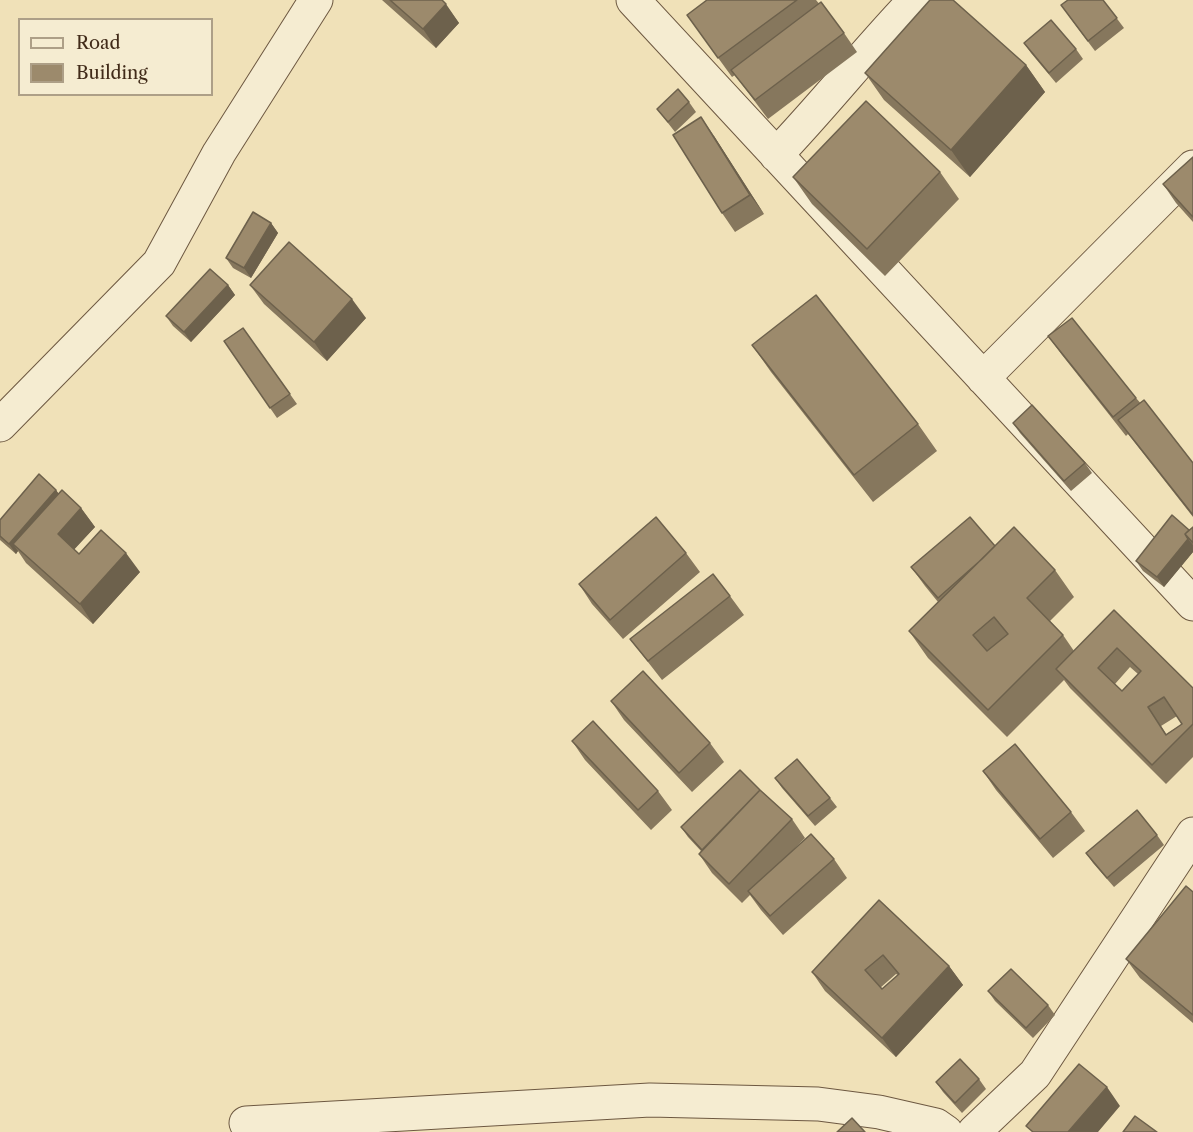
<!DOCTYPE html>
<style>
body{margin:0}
#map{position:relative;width:1193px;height:1132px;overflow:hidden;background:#f0e1b8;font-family:"Libre Caslon Text",serif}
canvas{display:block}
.legend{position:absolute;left:18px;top:18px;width:195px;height:78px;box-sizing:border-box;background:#f5ecd1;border:2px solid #ad9f87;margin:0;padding:8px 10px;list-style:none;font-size:18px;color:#412b19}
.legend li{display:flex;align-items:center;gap:12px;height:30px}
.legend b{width:30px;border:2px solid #ad9f87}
</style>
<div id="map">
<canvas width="1193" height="1132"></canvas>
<ul class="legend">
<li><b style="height:8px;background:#f5ecd1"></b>Road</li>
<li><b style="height:16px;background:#9c8a6c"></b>Building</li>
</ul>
</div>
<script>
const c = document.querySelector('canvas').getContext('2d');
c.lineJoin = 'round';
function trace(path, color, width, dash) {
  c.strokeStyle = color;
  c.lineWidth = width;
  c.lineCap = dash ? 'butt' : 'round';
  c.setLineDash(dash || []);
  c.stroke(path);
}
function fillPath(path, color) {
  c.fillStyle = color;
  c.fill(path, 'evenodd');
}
const minor = new Path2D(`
 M 633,0 L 1193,604
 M 776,155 C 824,105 867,50 915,0
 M 983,378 L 1193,167
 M 0,425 L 159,263 L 219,153 L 316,0
 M 246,1123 L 650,1100 L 818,1104 L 879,1112 L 936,1125 L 946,1132
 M 974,1132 L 1035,1074 L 1193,834`);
trace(minor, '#6d5841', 35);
trace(minor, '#f5ecd1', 33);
fillPath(new Path2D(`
 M 382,0 L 442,0 L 459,23 L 436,48 Z
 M 707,0 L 816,0 L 844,33 L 857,52 L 768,119 L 735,75 L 732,77 L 687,15 Z
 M 1103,0 L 1124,28 L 1095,51 L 1068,15 Z
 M 1024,43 L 1076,49 L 1083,59 L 1056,83 L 1031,53 Z
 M 1026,65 L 1045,92 L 970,177 L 884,100 L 865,73 Z
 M 689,102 L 696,112 L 675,132 L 657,109 Z
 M 714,136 L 764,214 L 735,232 L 722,213 Z
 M 1193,157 L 1193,222 L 1176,203 L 1163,184 Z
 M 940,172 L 959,199 L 885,276 L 812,204 L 793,177 Z
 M 271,223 L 278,233 L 251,278 L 233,268 L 226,258 Z
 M 228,285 L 235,295 L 191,342 L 173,326 L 166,316 Z
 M 250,285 L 366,318 L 327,361 L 264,304 Z
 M 243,328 L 297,404 L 277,418 L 224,341 Z
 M 1048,336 L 1136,398 L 1193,463 L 1193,517 L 1128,434 L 1126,436 L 1062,355 Z
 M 752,345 L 918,424 L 937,451 L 873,502 L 771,372 Z
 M 1013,423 L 1085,463 L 1092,473 L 1071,491 L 1020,433 Z
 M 56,490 L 58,493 L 81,508 L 95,527 L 74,549 L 79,554 L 140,572 L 93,624 L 26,563 L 18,551 L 16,554 L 0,540 L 0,520 Z
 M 1193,527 L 1193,552 L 1164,587 L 1143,571 L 1136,561 L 1189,530 Z
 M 995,546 L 1055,570 L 1074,597 L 1050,621 L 1063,635 L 1074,651 L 1114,610 L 1193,688 L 1193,757 L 1166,784 L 1070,688 L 1064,680 L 1007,737 L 928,658 L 909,631 L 938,602 L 925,586 L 911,567 ZM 1130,667 L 1138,674 L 1122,691 L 1115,684 ZM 1177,716 L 1182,724 L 1166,734 L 1161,726 Z
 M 686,553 L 700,572 L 623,639 L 592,604 L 579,584 Z
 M 730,596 L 744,615 L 662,680 L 630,639 Z
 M 611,701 L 710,743 L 724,762 L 692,792 L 624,720 Z
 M 572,741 L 658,791 L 672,810 L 651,830 L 585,760 Z
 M 983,771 L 1071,812 L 1085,831 L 1053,858 L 996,790 Z
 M 775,778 L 830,798 L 837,807 L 815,826 L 782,788 Z
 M 760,790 L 792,819 L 805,838 L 787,856 L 834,859 L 847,878 L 783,935 L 761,910 L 750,895 L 742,903 L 712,873 L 699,854 L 701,851 L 688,837 L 681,827 Z
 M 1157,835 L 1164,845 L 1114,887 L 1093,863 L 1086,853 Z
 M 1193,892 L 1193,1023 L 1140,978 L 1126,959 Z
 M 879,900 L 949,966 L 963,985 L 896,1057 L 825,991 L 812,972 ZM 896,974 L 898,975 L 882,989 L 880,988 Z
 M 988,991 L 1048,1005 L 1055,1015 L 1033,1038 L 995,1001 Z
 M 979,1079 L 986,1089 L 962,1113 L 943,1092 L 936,1082 Z`), '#86775d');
fillPath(new Path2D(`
 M 446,4 L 459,23 L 436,48 L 423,29 Z
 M 1026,65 L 1045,92 L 970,177 L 951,150 Z
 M 701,117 L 714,136 L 764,214 L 750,195 Z
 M 271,223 L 278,233 L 251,278 L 244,268 Z
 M 228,285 L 235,295 L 191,342 L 184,332 Z
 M 352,299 L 366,318 L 327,361 L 314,342 Z
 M 56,490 L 63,500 L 13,544 L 18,551 L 16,554 L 9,544 Z
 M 81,508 L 95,527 L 71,553 L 58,534 Z
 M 1188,539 L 1193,545 L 1193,552 L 1164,587 L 1157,577 Z
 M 126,553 L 140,572 L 93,624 L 80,604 Z
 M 949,966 L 963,985 L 896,1057 L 882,1038 Z
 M 1107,1087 L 1120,1106 L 1098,1132 L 1068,1132 Z`), '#6d614c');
const building = new Path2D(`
 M 390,0 L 442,0 L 446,4 L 423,29 Z
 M 707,0 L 797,0 L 718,58 L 687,15 Z
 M 930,0 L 953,0 L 1026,65 L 951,150 L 865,73 Z
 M 1068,0 L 1103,0 L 1117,18 L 1088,41 L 1061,5 Z
 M 821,2 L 844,33 L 755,100 L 731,70 Z
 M 1051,20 L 1076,49 L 1049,73 L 1024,43 Z
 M 678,89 L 689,102 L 668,122 L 657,109 Z
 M 866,101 L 940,172 L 867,249 L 793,177 Z
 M 701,117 L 750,195 L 722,213 L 673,135 Z
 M 1193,157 L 1193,217 L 1163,184 Z
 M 253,212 L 271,223 L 244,268 L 226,258 Z
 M 289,242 L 352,299 L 314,342 L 250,285 Z
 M 210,269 L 228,285 L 184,332 L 166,316 Z
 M 816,295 L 918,424 L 854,475 L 752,345 Z
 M 1072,318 L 1136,398 L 1113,417 L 1048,336 Z
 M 243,328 L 290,394 L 270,408 L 224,341 Z
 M 1144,400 L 1193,463 L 1193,515 L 1118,420 Z
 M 1032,405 L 1085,463 L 1064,481 L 1013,423 Z
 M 39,474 L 56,490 L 9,544 L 0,536 L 0,520 Z
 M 62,490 L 81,508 L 58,534 L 79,554 L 101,530 L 126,553 L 80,604 L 13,544 Z
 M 1172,515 L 1189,530 L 1185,534 L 1188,539 L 1157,577 L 1136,561 Z
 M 656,517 L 686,553 L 610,620 L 579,584 Z
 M 970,517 L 995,546 L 982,559 L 938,598 L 911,567 Z
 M 1014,527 L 1055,570 L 1027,598 L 1063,635 L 988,710 L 909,631 ZM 994,617 L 1008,634 L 987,651 L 973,635 Z
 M 1193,527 L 1193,543 L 1185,534 Z
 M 713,574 L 730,596 L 648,661 L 630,639 Z
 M 1114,610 L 1193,688 L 1193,724 L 1152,765 L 1056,669 ZM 1117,648 L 1141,671 L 1122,691 L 1098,668 ZM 1164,697 L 1182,724 L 1166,735 L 1148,707 Z
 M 643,671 L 710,743 L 679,773 L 611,701 Z
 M 593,721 L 658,791 L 638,810 L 572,741 Z
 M 1015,744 L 1071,812 L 1040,839 L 983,771 Z
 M 797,759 L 830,798 L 808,816 L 775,778 Z
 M 740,770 L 760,790 L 702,850 L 681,827 Z
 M 760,790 L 792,819 L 729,884 L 699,854 Z
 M 1137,810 L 1157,835 L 1107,878 L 1086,853 Z
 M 811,834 L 834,859 L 770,916 L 748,891 Z
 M 1186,886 L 1193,892 L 1193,1015 L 1126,959 Z
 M 879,900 L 949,966 L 882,1038 L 812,972 ZM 883,955 L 899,974 L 882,989 L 865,970 Z
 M 1011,969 L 1048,1005 L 1026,1028 L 988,991 Z
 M 960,1059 L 979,1079 L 955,1103 L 936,1082 Z
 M 1079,1064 L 1107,1087 L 1068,1132 L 1033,1132 L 1026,1126 Z
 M 1135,1116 L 1157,1132 L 1123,1132 Z
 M 852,1118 L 865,1132 L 837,1132 Z`);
fillPath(building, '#9c8a6c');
trace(building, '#6d614c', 1.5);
</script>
